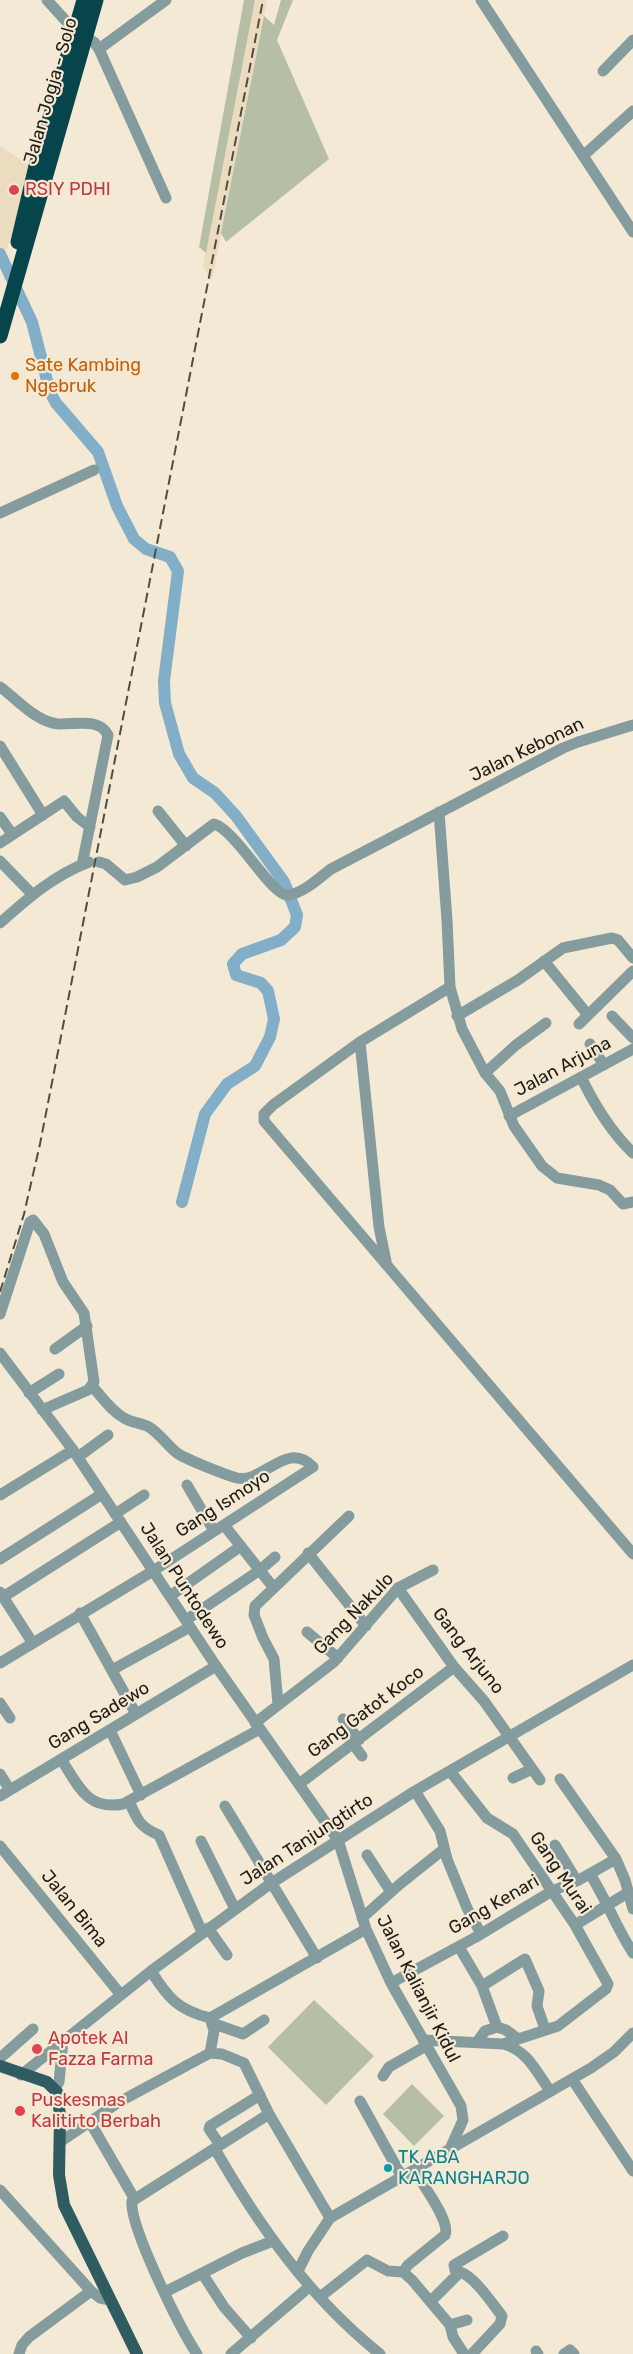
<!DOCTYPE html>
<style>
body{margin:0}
canvas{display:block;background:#f4e9d4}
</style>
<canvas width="633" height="2354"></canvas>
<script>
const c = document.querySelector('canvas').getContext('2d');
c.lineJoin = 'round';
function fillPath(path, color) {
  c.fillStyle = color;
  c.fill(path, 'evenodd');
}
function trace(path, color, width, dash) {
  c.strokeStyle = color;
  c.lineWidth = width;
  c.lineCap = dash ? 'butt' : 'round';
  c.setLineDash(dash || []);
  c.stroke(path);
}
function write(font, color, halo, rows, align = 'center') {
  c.font = font + ' Rubik,sans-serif';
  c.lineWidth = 4.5;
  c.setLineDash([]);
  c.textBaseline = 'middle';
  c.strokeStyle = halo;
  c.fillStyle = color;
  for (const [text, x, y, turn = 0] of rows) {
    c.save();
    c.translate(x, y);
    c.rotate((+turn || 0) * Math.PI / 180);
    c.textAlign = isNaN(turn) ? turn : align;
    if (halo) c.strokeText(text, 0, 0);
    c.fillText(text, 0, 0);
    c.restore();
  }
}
fillPath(new Path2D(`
 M 255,0 L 267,0 L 212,281 L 203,266 Z
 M 0,146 L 33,168 L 22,212 L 0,264 Z`), '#ebdcc0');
fillPath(new Path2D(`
 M 244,0 L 255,0 L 206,253 L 199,247 Z
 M 281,0 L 293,0 L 277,40 L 329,159 L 226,242 L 221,233 L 264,16 L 274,25 Z
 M 314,2000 L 374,2056 L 326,2105 L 268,2047 Z
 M 412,2084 L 444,2116 L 414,2146 L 383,2114 Z`), '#b6bfa5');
trace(new Path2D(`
 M 0,254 L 32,322 L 50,392 L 56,403 L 98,452 L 117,506 L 134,539 L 146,549 L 170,557 L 178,571 L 164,681 L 165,703 L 179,754 L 193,778 L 215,793 L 236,816 L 284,882 L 297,915 L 295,927 L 281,940 L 242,954 L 233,964 L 236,975 L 261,983 L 268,991 L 274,1019 L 270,1037 L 255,1066 L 227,1084 L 205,1114 L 182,1202`), '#83aec7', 12);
trace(new Path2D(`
 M 47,0 L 75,31
 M 481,0 L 633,232
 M 85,37 L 94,42 L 99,49 L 166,198
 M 99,49 L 166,0
 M 603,71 L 633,40
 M 584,155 L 633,111
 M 0,513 L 94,470
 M 0,687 C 17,699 36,722 58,724 C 74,725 99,717 108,735 L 82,865
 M 0,746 L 43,815
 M 158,811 L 186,846
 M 439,812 L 447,920 L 450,987 L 462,1029 L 485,1073 L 500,1091 L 514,1126 L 542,1166 L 557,1178 L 599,1185 L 610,1190 L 623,1204 L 633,1202
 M 0,817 L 12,834
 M 0,843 L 64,801 L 77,817 L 90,827
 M 0,861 L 32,894
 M 99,862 L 106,864 L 125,880 L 137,877 L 157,867 L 214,824 C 236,830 273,898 288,895 C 304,893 319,878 331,869 L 563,748 L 578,742 L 633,725
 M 0,923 C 27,899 54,875 89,862
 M 544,961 L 588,1015
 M 450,987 L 360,1042 L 273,1105 L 264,1114 L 264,1121 L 633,1554
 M 457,1016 L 518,980 L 563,948 L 612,938 L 618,940 L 633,958
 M 612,1016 L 633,1038
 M 579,1024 L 633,971
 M 360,1042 L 379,1227 L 386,1261
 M 590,1044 L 604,1065
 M 485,1073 L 516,1045 L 546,1023
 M 581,1077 C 594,1104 610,1131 633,1153
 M 509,1116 L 633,1049
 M 0,1314 L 30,1222 L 33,1220 L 44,1234 L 63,1282 L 84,1313 L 94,1382 L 88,1390 L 42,1410
 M 55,1349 L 87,1326
 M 0,1353 L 73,1450 L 216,1666 L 338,1840 L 366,1929 L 391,1983 L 461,2106 L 463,2120 L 450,2149
 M 29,1393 L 59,1374
 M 78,1457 L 108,1435
 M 187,1485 L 214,1531
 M 0,1495 L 73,1450
 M 115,1514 L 144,1495
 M 224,1525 L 273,1587
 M 308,1553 L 366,1626
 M 0,1559 L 102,1494
 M 398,1588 L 454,1667 L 484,1701 L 540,1780
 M 0,1592 L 32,1642
 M 170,1596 L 241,1546
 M 3,1597 L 121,1522
 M 80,1613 L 136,1714
 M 186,1620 L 260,1570 L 275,1557
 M 307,1632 L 338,1658
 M 0,1663 L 153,1571 L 313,1467 C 287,1439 263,1484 237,1478 C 226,1475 185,1459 177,1453 C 167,1445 160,1434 149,1427 C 142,1423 132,1423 124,1418 C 111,1411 102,1397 92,1386
 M 112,1670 L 190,1627
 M 0,1703 L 10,1718
 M 278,1704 L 274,1659 L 263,1638 L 254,1615 L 255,1606 L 349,1516
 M 343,1719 L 359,1740
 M 255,1723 L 334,1662 L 398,1588 L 433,1570
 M 110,1730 L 141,1795
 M 353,1744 L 362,1756
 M 61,1759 C 78,1785 87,1811 123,1804 L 260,1729
 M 450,1771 L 487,1818 L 513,1834 L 575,1925 L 608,1984 L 606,1989 L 558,2026 L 503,2044
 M 0,1774 L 10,1790
 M 513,1778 L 532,1769
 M 560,1779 L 616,1859 L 625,1880 L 633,1909
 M 299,1784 L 454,1667
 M 415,1791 L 440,1831 L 447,1859 L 467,1908 L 481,1934
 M 0,1796 L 216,1666
 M 129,1801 C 137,1819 139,1827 159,1835 L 202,1932
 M 225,1806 L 317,1958
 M 201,1841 L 235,1909
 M 555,1845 L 577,1881
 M 0,1846 L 121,1995
 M 367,1855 L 391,1892
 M 590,1874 C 606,1899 616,1927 633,1953
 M 362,1918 L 400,1884 L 444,1849
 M 575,1925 L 629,1892
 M 208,1928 L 227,1955
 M 459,1947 L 482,1986 L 497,2027 L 485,2031 L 477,2042
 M 151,1971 C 168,1998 178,2010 210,2018 L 214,2031 L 210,2053 L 222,2054 L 244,2063 L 269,2114 L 330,2218
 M 391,1983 L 476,1937 L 552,1891 L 577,1881 L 616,1859
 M 482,1986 L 525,1959 L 539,1991 L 537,2006 L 545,2029
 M 210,2018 L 366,1929
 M 212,2023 L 243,2034 L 264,2020
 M 497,2027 L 506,2030 L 518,2039
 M 423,2040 L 503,2044 C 527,2050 536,2071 550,2091
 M 0,2058 L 33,2029
 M 21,2075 L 151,1971 L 270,1884 L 415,1791 L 633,1665
 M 383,2076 L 389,2067 L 426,2046
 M 572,2079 L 633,2171
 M 55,2088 L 59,2082 L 63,2041
 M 360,2101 L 402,2177
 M 90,2122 L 134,2198
 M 60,2142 L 119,2102 L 210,2053
 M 220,2145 L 209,2129 L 210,2126 L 260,2095
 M 215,2149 C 259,2226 310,2298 380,2354
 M 0,2190 L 91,2291 L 100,2298 L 110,2300
 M 298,2271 L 308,2251 L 330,2218 L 591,2068 L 614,2052 L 633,2033
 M 403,2272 L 408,2265 L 445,2235 C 451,2221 422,2184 414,2170
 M 460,2272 L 455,2270 L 454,2265 L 503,2236
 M 202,2273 L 224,2307 L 251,2338
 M 165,2292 L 242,2253 L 273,2241
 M 320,2297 L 367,2260 L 388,2271 L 403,2272 L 412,2280 L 450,2325 L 453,2337 L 464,2354
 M 431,2301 L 460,2272 C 474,2276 492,2303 502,2316 L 500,2324 L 472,2354
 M 450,2325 L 467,2320
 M 536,2351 L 538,2354
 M 19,2354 L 22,2345 L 29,2337 L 91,2291
 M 197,2354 C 181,2330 129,2226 132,2201 L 269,2114
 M 231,2354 L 309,2287
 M 564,2354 L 570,2350 L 574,2354`), '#859c9f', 11);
trace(new Path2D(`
 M 0,2066 L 47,2082 L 57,2092 L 60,2115 L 59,2175 L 64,2205 L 137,2354`), '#2f5c61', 12);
trace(new Path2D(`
 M 18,242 L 36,166 L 84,0
 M 0,336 L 96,0`), '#06454b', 15);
trace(new Path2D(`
 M 0,1292 L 24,1214 L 40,1144 L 263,0`), '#524c42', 2, [10, 5]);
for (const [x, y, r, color] of [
 [14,190,6,"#e0444e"],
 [15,376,5,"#e8710a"],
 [37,2049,6,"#e0444e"],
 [20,2111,6,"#e0444e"],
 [388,2168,5,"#0f9aa8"]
]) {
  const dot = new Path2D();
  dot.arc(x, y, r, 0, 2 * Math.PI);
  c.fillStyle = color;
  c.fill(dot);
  trace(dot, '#f4e9d4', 2);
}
write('18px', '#211d16', '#f4e9d4', [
 ["Jalan Jogja - Solo",51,91,-74],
 ["Jalan Kebonan",527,750,-26],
 ["Jalan Arjuna",563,1067,-28],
 ["Gang Ismoyo",223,1504,-33],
 ["Jalan Puntodewo",184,1586,57],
 ["Gang Nakulo",354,1614,-46],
 ["Gang Arjuno",468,1651,52],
 ["Gang Gatot Koco",366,1712,-37],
 ["Gang Sadewo",99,1716,-31],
 ["Jalan Tanjungtirto",307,1840,-33],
 ["Gang Murai",560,1873,56],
 ["Gang Kenari",494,1905,-30],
 ["Jalan Bima",74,1909,51],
 ["Jalan Kalianjir Kidul",418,1989,63]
]);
write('18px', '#be3a42', '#f4e9d4', [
 ["RSIY PDHI",25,190],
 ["Apotek Al",48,2039],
 ["Fazza Farma",48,2060],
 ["Puskesmas",31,2101],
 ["Kalitirto Berbah",31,2122]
], 'left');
write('18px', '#c56008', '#f4e9d4', [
 ["Sate Kambing",25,366],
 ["Ngebruk",25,387]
], 'left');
write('18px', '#0d838f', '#f4e9d4', [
 ["TK ABA",398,2158],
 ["KARANGHARJO",398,2179]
], 'left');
</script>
